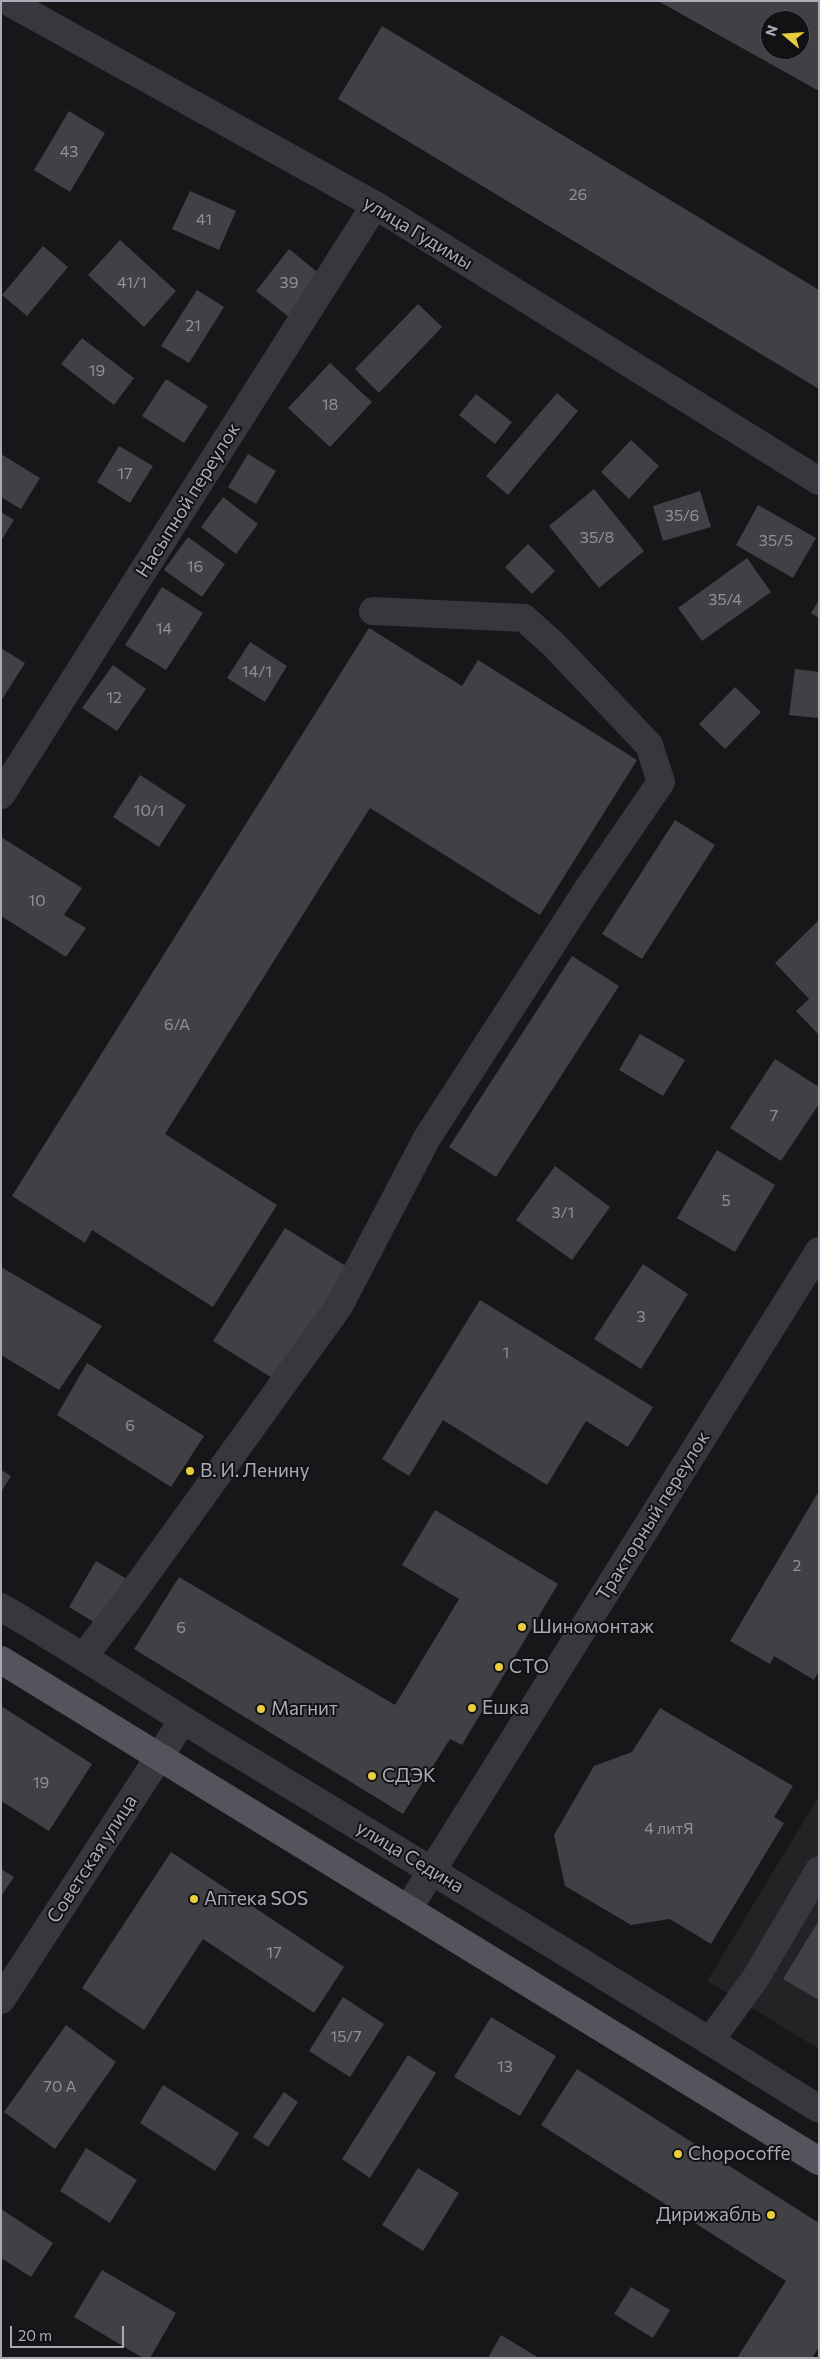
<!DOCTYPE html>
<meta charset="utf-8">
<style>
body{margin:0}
#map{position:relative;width:820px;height:2359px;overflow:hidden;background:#171618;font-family:Commissioner,sans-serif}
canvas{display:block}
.frame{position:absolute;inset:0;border:2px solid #a9abb7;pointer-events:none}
.north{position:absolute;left:760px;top:10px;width:50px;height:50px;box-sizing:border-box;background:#121113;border:1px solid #4e4f55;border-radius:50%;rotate:288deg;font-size:14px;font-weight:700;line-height:20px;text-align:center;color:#a9abb7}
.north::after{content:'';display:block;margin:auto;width:18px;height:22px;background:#e9ce3d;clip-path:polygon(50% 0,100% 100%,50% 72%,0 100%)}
.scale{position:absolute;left:10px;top:2326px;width:114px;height:22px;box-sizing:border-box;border:2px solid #a9abb7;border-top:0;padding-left:6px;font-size:15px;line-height:18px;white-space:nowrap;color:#a9abb7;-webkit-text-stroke:4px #121113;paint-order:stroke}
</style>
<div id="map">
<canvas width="820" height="2359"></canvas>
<div class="frame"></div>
<div class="north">N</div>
<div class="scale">20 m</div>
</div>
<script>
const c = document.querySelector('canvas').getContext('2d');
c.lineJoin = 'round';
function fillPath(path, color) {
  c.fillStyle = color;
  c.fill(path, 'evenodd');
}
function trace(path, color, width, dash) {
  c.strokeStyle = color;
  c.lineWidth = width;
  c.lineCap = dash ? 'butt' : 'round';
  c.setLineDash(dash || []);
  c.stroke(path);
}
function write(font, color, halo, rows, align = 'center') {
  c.font = font + ' Commissioner,sans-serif';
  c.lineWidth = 4;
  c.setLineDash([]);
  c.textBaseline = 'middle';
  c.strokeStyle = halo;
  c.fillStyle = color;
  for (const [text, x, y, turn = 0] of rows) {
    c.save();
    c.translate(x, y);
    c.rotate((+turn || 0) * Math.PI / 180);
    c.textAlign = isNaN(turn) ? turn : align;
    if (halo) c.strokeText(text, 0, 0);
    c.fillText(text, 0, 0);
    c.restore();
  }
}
fillPath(new Path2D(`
 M 819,1796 L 819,2049 L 707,1981 Z`), '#232225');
fillPath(new Path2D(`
 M 658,1 L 819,1 L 819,91 ZM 770,20 L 800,20 L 800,50 L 770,50 Z
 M 382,26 L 819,290 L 819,389 L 338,99 Z
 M 69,111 L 105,133 L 70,192 L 34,170 Z
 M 190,191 L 236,211 L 219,250 L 172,229 Z
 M 120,240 L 176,291 L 144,327 L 88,275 Z
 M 43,246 L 68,267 L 27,316 L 2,295 Z
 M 289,249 L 321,275 L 289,317 L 256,291 Z
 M 197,290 L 224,307 L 189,363 L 161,346 Z
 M 418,304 L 442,327 L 379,393 L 355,369 Z
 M 82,338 L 134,378 L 114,405 L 61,364 Z
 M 330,363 L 372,402 L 330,447 L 288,408 Z
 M 166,379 L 208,406 L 184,443 L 142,416 Z
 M 557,393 L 578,411 L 508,495 L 486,476 Z
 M 476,394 L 512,422 L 495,444 L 459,415 Z
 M 631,440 L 659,466 L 629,499 L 601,472 Z
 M 119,446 L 153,466 L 130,503 L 97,482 Z
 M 1,454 L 40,478 L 21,509 L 1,497 Z
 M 248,454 L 276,471 L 256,504 L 228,487 Z
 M 594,489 L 644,551 L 599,588 L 549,526 Z
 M 700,491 L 711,527 L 663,541 L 653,506 Z
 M 223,497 L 258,524 L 236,554 L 201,527 Z
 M 758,505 L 816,538 L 793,578 L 736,545 Z
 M 1,512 L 14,520 L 1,541 Z
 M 188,537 L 225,564 L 202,597 L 164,570 Z
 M 528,544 L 555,571 L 532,594 L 505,567 Z
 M 747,558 L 771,592 L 702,641 L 678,608 Z
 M 162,587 L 203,613 L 166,670 L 125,645 Z
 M 819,600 L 819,618 L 811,613 Z
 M 369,628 L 462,686 L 478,660 L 637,760 L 540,915 L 370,808 L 165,1134 L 277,1205 L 213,1307 L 92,1230 L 85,1243 L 12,1196 Z
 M 250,642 L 287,666 L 265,702 L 227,678 Z
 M 1,648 L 25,663 L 1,701 Z
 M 113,665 L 146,689 L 117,731 L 82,708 Z
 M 795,669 L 819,672 L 819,718 L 789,715 Z
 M 735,687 L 761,712 L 725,749 L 699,724 Z
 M 140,775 L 186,805 L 159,847 L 113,817 Z
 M 675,820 L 715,845 L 642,959 L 602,934 Z
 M 1,837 L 82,888 L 64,915 L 86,928 L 66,957 L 1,916 Z
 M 819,920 L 819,1035 L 796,1011 L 809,999 L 775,963 Z
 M 572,956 L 619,986 L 496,1177 L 449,1147 Z
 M 640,1034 L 685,1060 L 663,1096 L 619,1070 Z
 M 775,1059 L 819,1087 L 819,1104 L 781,1161 L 730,1128 Z
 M 717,1150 L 775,1185 L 735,1252 L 677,1218 Z
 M 555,1166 L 610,1207 L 572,1260 L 516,1220 Z
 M 285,1228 L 349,1268 L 277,1381 L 213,1341 Z
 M 643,1264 L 688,1294 L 641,1369 L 594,1339 Z
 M 1,1267 L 102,1326 L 59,1390 L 1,1355 Z
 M 480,1300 L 653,1407 L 628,1447 L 586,1421 L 547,1485 L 443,1420 L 409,1476 L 382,1459 Z
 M 87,1363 L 204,1436 L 171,1487 L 57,1415 Z
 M 1,1470 L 11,1476 L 1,1492 Z
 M 819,1491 L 819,1671 L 814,1680 L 774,1656 L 770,1664 L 730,1641 Z
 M 435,1510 L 558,1584 L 462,1745 L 450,1739 L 403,1814 L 134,1649 L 179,1577 L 395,1705 L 459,1599 L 402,1565 Z
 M 96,1561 L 127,1579 L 97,1624 L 69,1607 Z
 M 1,1706 L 92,1764 L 49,1831 L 1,1801 Z
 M 660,1708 L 793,1786 L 774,1817 L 784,1823 L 711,1944 L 670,1919 L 631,1925 L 565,1886 L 554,1835 L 594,1766 L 632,1752 Z
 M 171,1852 L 344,1967 L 314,2013 L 203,1939 L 144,2030 L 82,1988 Z
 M 1,1869 L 14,1877 L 1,1896 Z
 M 819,1920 L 819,2000 L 783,1979 Z
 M 343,1997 L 384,2024 L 350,2077 L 309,2051 Z
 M 491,2017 L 556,2056 L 520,2116 L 454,2077 Z
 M 66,2025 L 116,2062 L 55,2149 L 4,2112 Z
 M 408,2055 L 436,2073 L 370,2178 L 342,2159 Z
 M 577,2069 L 819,2223 L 819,2347 L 812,2358 L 737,2358 L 786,2281 L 541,2125 Z
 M 163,2085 L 239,2133 L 215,2171 L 140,2123 Z
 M 284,2092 L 298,2102 L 268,2147 L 253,2137 Z
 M 86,2148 L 137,2180 L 110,2223 L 60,2191 Z
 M 418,2168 L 459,2193 L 423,2251 L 382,2225 Z
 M 1,2209 L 53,2243 L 31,2277 L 1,2258 Z
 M 102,2270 L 176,2313 L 150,2358 L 143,2358 L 74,2317 Z
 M 631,2287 L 670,2310 L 653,2338 L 614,2314 Z
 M 501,2335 L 539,2358 L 488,2358 Z`), '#414045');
trace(new Path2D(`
 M 7,1 L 375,205 L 819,481
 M 1,795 L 375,205
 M 1,1607 C 73,1649 143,1695 214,1739 C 416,1861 619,1984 819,2109
 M 84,1656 L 128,1599 L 339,1306 L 427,1138 L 587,890 L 661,782 L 649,745 L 554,645 L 524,618 L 373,611
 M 408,1909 L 819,1251
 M 1,2000 L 183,1720
 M 710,2041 L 755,1979 L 819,1870`), '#38373d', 28);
trace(new Path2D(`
 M 1,1660 L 819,2161`), '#54545c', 28);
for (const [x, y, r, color] of [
 [190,1471,5,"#e9ce3d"],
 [522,1627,5,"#e9ce3d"],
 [499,1667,5,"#e9ce3d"],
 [472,1708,5,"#e9ce3d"],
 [261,1709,5,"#e9ce3d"],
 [372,1776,5,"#e9ce3d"],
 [194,1899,5,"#e9ce3d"],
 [678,2154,5,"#e9ce3d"],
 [771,2215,5,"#e9ce3d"]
]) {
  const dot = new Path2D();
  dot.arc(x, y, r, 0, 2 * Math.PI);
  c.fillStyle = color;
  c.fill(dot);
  trace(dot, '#121113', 2);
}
write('16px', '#8f909a', null, [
 ["43",69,152],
 ["26",578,195],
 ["41",204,220],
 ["41/1",132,283],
 ["39",289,283],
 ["21",193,326],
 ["19",97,371],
 ["18",330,405],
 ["17",125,474],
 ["35/6",682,516],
 ["35/8",597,538],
 ["35/5",776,541],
 ["16",195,567],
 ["35/4",725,600],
 ["14",164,629],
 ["14/1",257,672],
 ["12",114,698],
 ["10/1",149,811],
 ["10",37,901],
 ["6/А",177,1025],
 ["7",774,1116],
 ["5",726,1201],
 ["3/1",563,1213],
 ["3",641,1317],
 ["1",506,1353],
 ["6",130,1426],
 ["2",797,1566],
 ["6",181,1628],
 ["19",41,1783],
 ["4 литЯ",669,1829],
 ["17",274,1953],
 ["15/7",346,2037],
 ["13",505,2067],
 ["70 А",60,2087]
]);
write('19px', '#a9abb7', '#121113', [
 ["улица Гудимы",418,233,31],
 ["Насыпной переулок",188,500,-58],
 ["Тракторный переулок",653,1516,-58],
 ["улица Седина",410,1857,31],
 ["Советская улица",92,1859,-57]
]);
write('19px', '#a9abb7', '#121113', [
 ["В. И. Ленину",200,1471],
 ["Шиномонтаж",532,1627],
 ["СТО",509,1667],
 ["Ешка",482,1708],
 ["Магнит",271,1709],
 ["СДЭК",382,1776],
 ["Аптека SOS",204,1899],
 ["Chopocoffe",688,2154],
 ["Дирижабль",761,2215,"right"]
], 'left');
</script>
